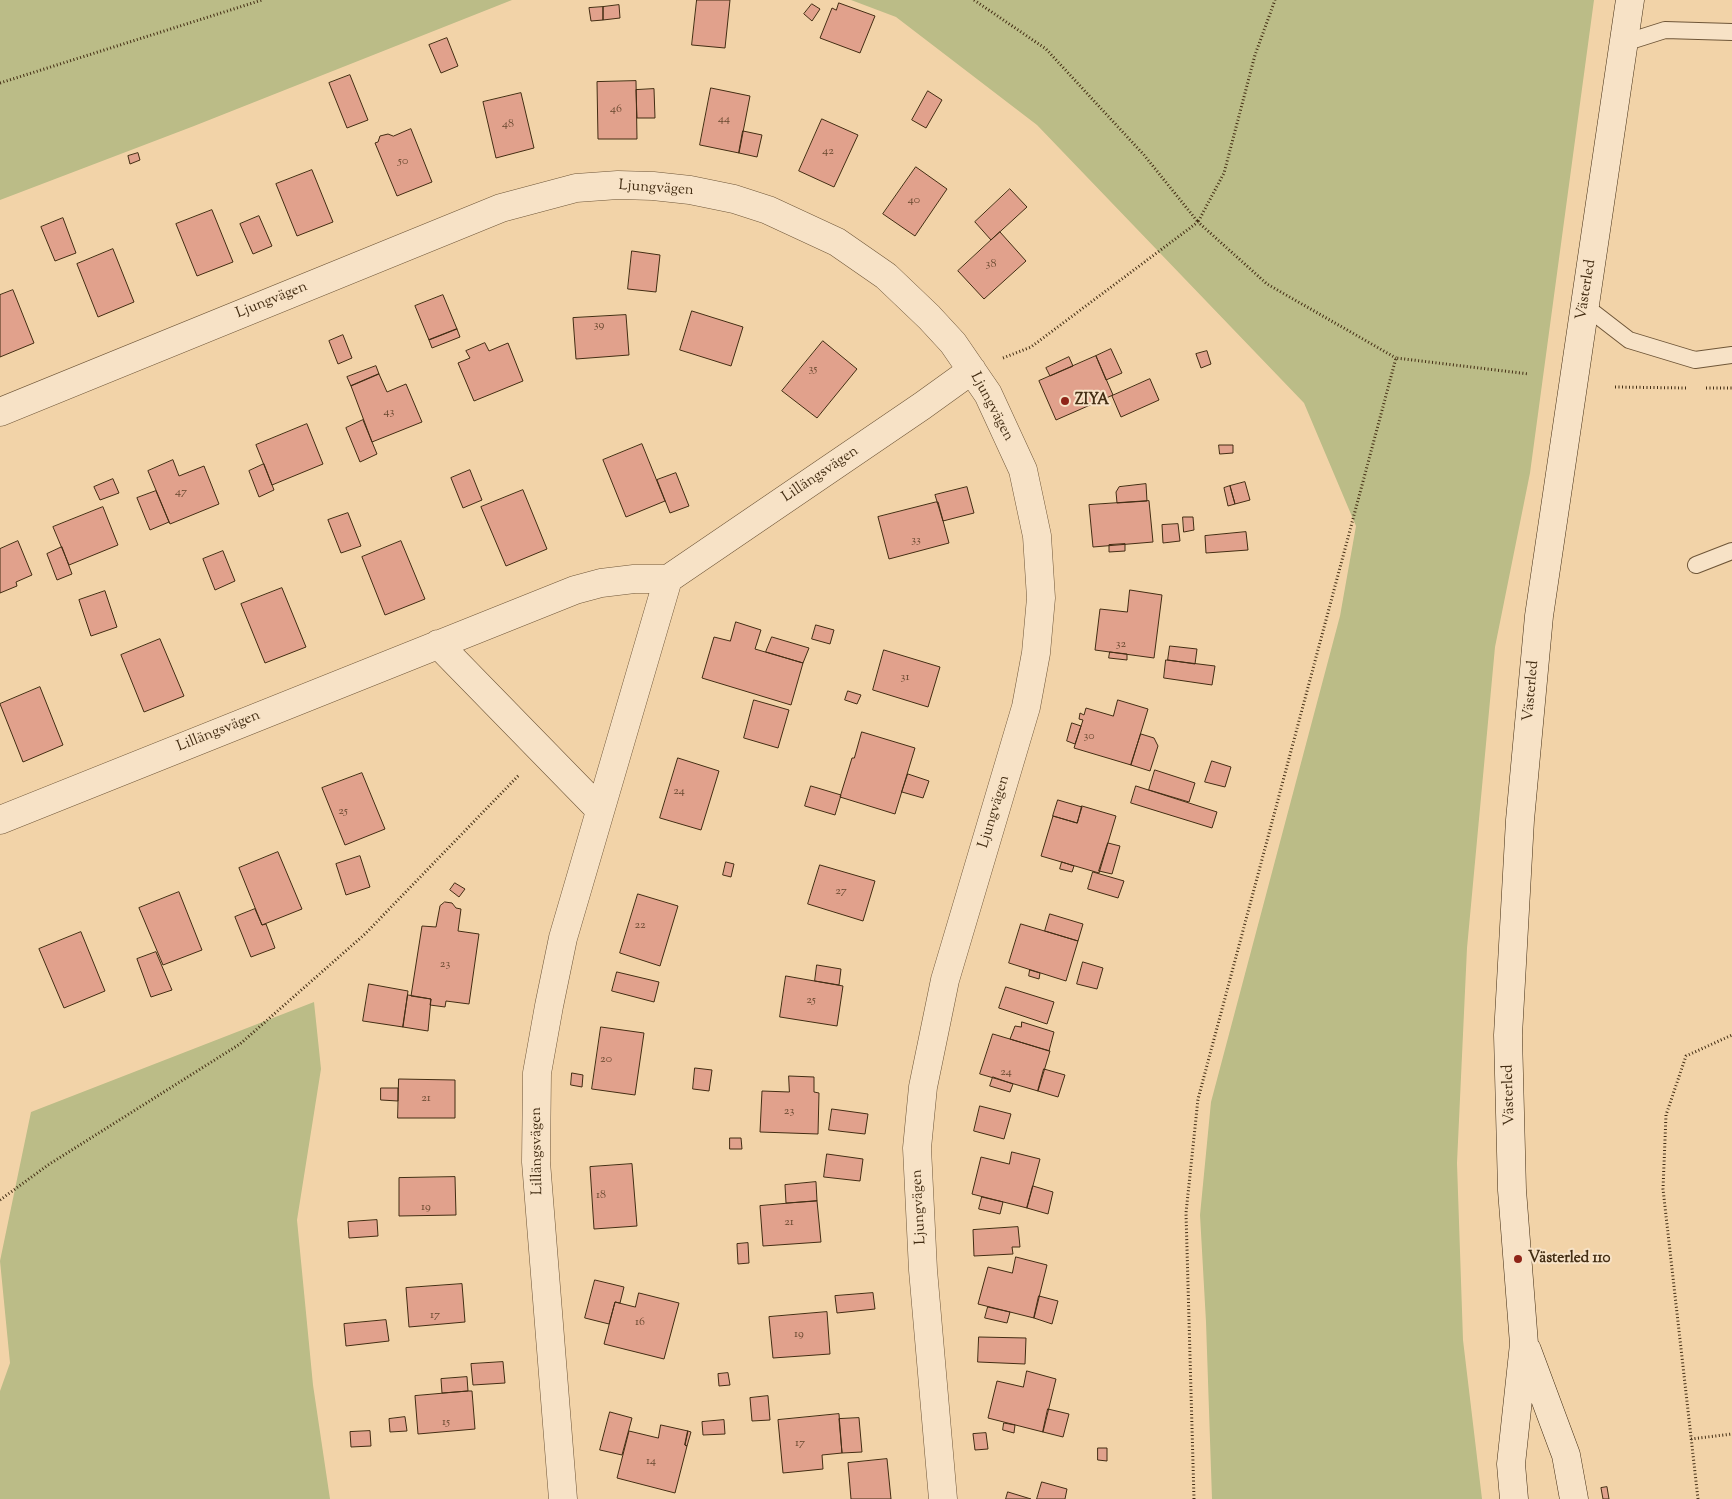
<!DOCTYPE html>
<meta charset="utf-8">
<style>
body{margin:0}
canvas{display:block;background:#f2d3a8}
</style>
<canvas width="1732" height="1499"></canvas>
<script>
const c = document.querySelector('canvas').getContext('2d');
c.lineJoin = 'round';
function fillPath(path, color) {
  c.fillStyle = color;
  c.fill(path, 'evenodd');
}
function trace(path, color, width, dash) {
  c.strokeStyle = color;
  c.lineWidth = width;
  c.lineCap = dash ? 'butt' : 'round';
  c.setLineDash(dash || []);
  c.stroke(path);
}
function write(font, color, halo, rows, align = 'center') {
  c.font = font + ' "Sorts Mill Goudy",serif';
  c.lineWidth = 4;
  c.setLineDash([]);
  c.textBaseline = 'middle';
  c.strokeStyle = halo;
  c.fillStyle = color;
  for (const [text, x, y, turn = 0] of rows) {
    c.save();
    c.translate(x, y);
    c.rotate((+turn || 0) * Math.PI / 180);
    c.textAlign = isNaN(turn) ? turn : align;
    if (halo) c.strokeText(text, 0, 0);
    c.fillText(text, 0, 0);
    c.restore();
  }
}
fillPath(new Path2D(`
 M 0,0 L 512,0 L 194,126 L 0,200 Z
 M 851,0 L 1594,0 L 1530,473 L 1495,647 L 1467,948 L 1457,1163 L 1463,1340 L 1482,1499 L 1212,1499 L 1206,1322 L 1200,1215 L 1211,1102 L 1340,616 L 1356,526 L 1304,403 L 1037,125 L 896,17 Z
 M 314,1002 L 321,1069 L 297,1220 L 313,1385 L 330,1499 L 0,1499 L 0,1391 L 10,1363 L 0,1261 L 31,1112 Z`), '#bbbc87');
const building = new Path2D(`
 M 697,0 L 730,0 L 725,48 L 692,45 Z
 M 839,3 L 875,16 L 860,53 L 820,38 L 832,8 L 836,10 Z
 M 812,4 L 820,9 L 812,21 L 804,14 Z
 M 619,5 L 620,18 L 603,20 L 603,7 Z
 M 603,7 L 603,20 L 591,21 L 589,8 Z
 M 447,38 L 458,66 L 441,73 L 429,45 Z
 M 350,75 L 368,120 L 347,128 L 329,83 Z
 M 636,81 L 637,139 L 598,139 L 597,82 Z
 M 711,88 L 750,96 L 739,153 L 700,145 Z
 M 654,89 L 655,118 L 637,118 L 636,90 Z
 M 928,91 L 942,100 L 926,128 L 912,120 Z
 M 521,93 L 534,148 L 496,158 L 483,102 Z
 M 822,119 L 858,135 L 834,187 L 799,171 Z
 M 411,129 L 432,182 L 397,196 L 375,143 L 378,142 L 380,136 L 388,134 L 393,136 Z
 M 743,131 L 762,135 L 757,157 L 739,153 Z
 M 138,153 L 140,160 L 130,164 L 128,156 Z
 M 916,167 L 947,189 L 915,236 L 883,214 Z
 M 312,170 L 333,222 L 297,236 L 276,184 Z
 M 1010,189 L 1027,207 L 991,240 L 975,222 Z
 M 212,210 L 233,262 L 197,276 L 176,224 Z
 M 259,216 L 272,246 L 253,254 L 240,224 Z
 M 63,218 L 76,253 L 55,261 L 41,227 Z
 M 1000,232 L 1026,261 L 984,299 L 958,271 Z
 M 113,249 L 134,302 L 98,317 L 77,264 Z
 M 632,251 L 660,255 L 656,292 L 628,289 Z
 M 13,290 L 34,343 L 0,357 L 0,295 Z
 M 443,295 L 457,329 L 429,340 L 415,306 Z
 M 692,311 L 743,327 L 731,366 L 680,350 Z
 M 626,315 L 629,355 L 576,359 L 573,318 Z
 M 457,329 L 460,337 L 432,348 L 429,340 Z
 M 343,335 L 352,358 L 338,364 L 329,341 Z
 M 823,341 L 857,369 L 817,418 L 782,391 Z
 M 485,343 L 489,351 L 508,343 L 523,381 L 474,401 L 458,363 L 470,358 L 466,351 Z
 M 1111,349 L 1122,373 L 1106,380 L 1096,356 Z
 M 1207,351 L 1211,364 L 1201,368 L 1196,354 Z
 M 1096,356 L 1113,395 L 1056,420 L 1039,381 Z
 M 1069,357 L 1073,366 L 1050,376 L 1046,368 Z
 M 376,366 L 379,374 L 351,386 L 347,377 Z
 M 379,374 L 387,392 L 406,384 L 422,422 L 372,442 L 351,386 Z
 M 1150,379 L 1159,400 L 1121,417 L 1112,396 Z
 M 363,420 L 377,454 L 360,462 L 346,428 Z
 M 307,424 L 323,464 L 272,485 L 256,445 Z
 M 642,444 L 665,501 L 626,517 L 603,460 Z
 M 1219,445 L 1233,445 L 1233,453 L 1220,454 Z
 M 173,460 L 179,476 L 204,466 L 219,504 L 170,524 L 148,471 Z
 M 264,464 L 274,490 L 259,497 L 249,471 Z
 M 470,470 L 482,500 L 463,508 L 451,478 Z
 M 676,473 L 689,506 L 670,513 L 657,480 Z
 M 113,479 L 119,493 L 100,500 L 94,487 Z
 M 1245,482 L 1250,500 L 1235,504 L 1230,486 Z
 M 1146,484 L 1147,501 L 1117,503 L 1116,492 L 1119,487 Z
 M 1230,486 L 1235,504 L 1228,506 L 1224,488 Z
 M 967,487 L 974,513 L 943,521 L 935,495 Z
 M 523,490 L 547,549 L 506,566 L 481,507 Z
 M 156,491 L 169,522 L 150,530 L 137,498 Z
 M 1149,501 L 1153,542 L 1093,547 L 1089,505 Z
 M 936,502 L 938,502 L 949,543 L 889,559 L 878,517 Z
 M 103,507 L 118,545 L 69,565 L 53,527 Z
 M 348,513 L 361,546 L 341,553 L 328,520 Z
 M 1183,517 L 1193,517 L 1194,530 L 1184,532 Z
 M 1178,524 L 1180,541 L 1163,543 L 1162,525 Z
 M 1246,532 L 1248,550 L 1206,553 L 1205,536 Z
 M 18,541 L 32,575 L 16,582 L 17,586 L 0,593 L 0,549 Z
 M 401,541 L 425,599 L 385,615 L 362,557 Z
 M 1125,544 L 1125,551 L 1109,552 L 1109,545 Z
 M 62,547 L 72,574 L 57,580 L 47,554 Z
 M 223,551 L 235,581 L 215,590 L 203,559 Z
 M 282,588 L 306,647 L 265,663 L 241,604 Z
 M 1130,590 L 1162,595 L 1154,658 L 1095,650 L 1100,609 L 1127,612 Z
 M 105,591 L 117,627 L 91,636 L 79,600 Z
 M 736,622 L 761,630 L 755,649 L 803,663 L 791,705 L 702,678 L 714,637 L 730,641 Z
 M 816,625 L 834,630 L 830,644 L 812,639 Z
 M 772,637 L 809,648 L 803,663 L 766,652 Z
 M 160,639 L 184,696 L 144,712 L 121,655 Z
 M 1170,646 L 1197,649 L 1195,664 L 1168,660 Z
 M 884,650 L 940,667 L 928,707 L 873,690 Z
 M 1110,652 L 1127,654 L 1127,660 L 1109,658 Z
 M 1166,660 L 1215,666 L 1212,685 L 1164,678 Z
 M 40,687 L 63,745 L 23,762 L 0,704 Z
 M 848,691 L 861,695 L 857,704 L 845,700 Z
 M 754,700 L 789,710 L 778,748 L 744,738 Z
 M 1118,700 L 1148,709 L 1131,765 L 1074,748 L 1083,720 L 1079,719 L 1080,713 L 1084,715 L 1086,708 L 1113,716 Z
 M 1072,723 L 1081,726 L 1075,744 L 1067,741 Z
 M 862,732 L 915,748 L 895,814 L 840,797 L 852,758 L 854,758 Z
 M 1141,734 L 1154,738 L 1158,746 L 1150,771 L 1131,765 Z
 M 678,758 L 719,771 L 701,830 L 660,818 Z
 M 1212,761 L 1231,767 L 1225,787 L 1205,782 Z
 M 1155,770 L 1195,783 L 1189,802 L 1149,790 Z
 M 362,773 L 385,829 L 345,845 L 322,788 Z
 M 908,774 L 929,781 L 923,798 L 902,792 Z
 M 811,786 L 841,795 L 835,815 L 805,806 Z
 M 1136,786 L 1217,812 L 1212,828 L 1131,803 Z
 M 1058,800 L 1082,807 L 1077,823 L 1053,816 Z
 M 1082,806 L 1116,816 L 1099,873 L 1041,856 L 1053,816 L 1077,823 Z
 M 1108,843 L 1120,846 L 1112,874 L 1099,871 Z
 M 278,852 L 302,909 L 262,925 L 239,868 Z
 M 360,856 L 370,887 L 346,895 L 336,864 Z
 M 726,862 L 734,864 L 731,877 L 723,875 Z
 M 1062,862 L 1074,866 L 1072,872 L 1060,869 Z
 M 820,865 L 875,881 L 863,921 L 808,904 Z
 M 1093,872 L 1124,881 L 1118,898 L 1088,889 Z
 M 455,883 L 465,889 L 459,897 L 450,890 Z
 M 179,892 L 202,950 L 163,965 L 139,908 Z
 M 638,894 L 678,906 L 660,966 L 620,953 Z
 M 445,902 L 452,903 L 456,908 L 461,909 L 458,931 L 479,934 L 469,1004 L 446,1001 L 445,1007 L 430,1005 L 431,999 L 411,996 L 422,926 L 436,927 L 440,906 Z
 M 255,909 L 262,925 L 266,924 L 275,948 L 251,957 L 235,917 Z
 M 1050,914 L 1083,924 L 1078,941 L 1045,931 Z
 M 1021,924 L 1078,941 L 1066,981 L 1009,963 Z
 M 81,932 L 105,991 L 64,1008 L 39,949 Z
 M 156,952 L 172,990 L 151,997 L 137,959 Z
 M 1083,962 L 1103,968 L 1097,989 L 1077,984 Z
 M 817,965 L 841,969 L 839,985 L 815,981 Z
 M 1030,970 L 1040,973 L 1039,979 L 1029,976 Z
 M 617,972 L 659,982 L 654,1002 L 612,991 Z
 M 786,976 L 843,986 L 837,1026 L 780,1017 Z
 M 369,984 L 408,991 L 403,1027 L 363,1021 Z
 M 1006,987 L 1054,1002 L 1047,1024 L 999,1008 Z
 M 408,995 L 431,999 L 428,1031 L 403,1027 Z
 M 1022,1022 L 1054,1032 L 1049,1051 L 1010,1039 L 1015,1026 L 1021,1027 Z
 M 601,1027 L 644,1033 L 635,1095 L 592,1089 Z
 M 993,1034 L 1050,1051 L 1038,1091 L 980,1074 Z
 M 695,1068 L 712,1070 L 709,1091 L 693,1089 Z
 M 1044,1069 L 1065,1075 L 1058,1097 L 1038,1091 Z
 M 572,1073 L 583,1075 L 582,1087 L 571,1085 Z
 M 789,1076 L 814,1077 L 814,1092 L 819,1093 L 818,1134 L 760,1132 L 762,1091 L 789,1092 Z
 M 993,1077 L 1013,1084 L 1010,1092 L 990,1086 Z
 M 399,1079 L 455,1080 L 455,1118 L 398,1118 Z
 M 381,1088 L 398,1088 L 398,1101 L 381,1100 Z
 M 980,1106 L 1011,1114 L 1004,1139 L 974,1131 Z
 M 832,1109 L 868,1114 L 865,1134 L 829,1130 Z
 M 730,1138 L 741,1138 L 742,1149 L 730,1149 Z
 M 1012,1152 L 1040,1159 L 1027,1208 L 972,1194 L 981,1157 L 1009,1164 Z
 M 827,1154 L 863,1159 L 860,1181 L 824,1177 Z
 M 632,1164 L 637,1226 L 594,1229 L 590,1167 Z
 M 455,1177 L 456,1215 L 399,1216 L 399,1178 Z
 M 816,1182 L 817,1201 L 786,1203 L 785,1185 Z
 M 1033,1186 L 1053,1192 L 1048,1214 L 1027,1208 Z
 M 982,1197 L 1003,1202 L 1000,1214 L 979,1209 Z
 M 817,1201 L 821,1242 L 763,1246 L 760,1206 Z
 M 377,1220 L 378,1236 L 349,1238 L 348,1222 Z
 M 1018,1227 L 1020,1247 L 1012,1247 L 1013,1254 L 974,1256 L 973,1230 Z
 M 748,1243 L 749,1263 L 738,1264 L 737,1244 Z
 M 1016,1257 L 1047,1265 L 1034,1318 L 978,1304 L 988,1267 L 1012,1273 Z
 M 595,1280 L 624,1287 L 620,1303 L 615,1302 L 609,1324 L 585,1318 Z
 M 462,1284 L 465,1322 L 409,1327 L 406,1288 Z
 M 639,1293 L 679,1303 L 664,1359 L 604,1344 L 615,1302 L 635,1307 Z
 M 873,1293 L 875,1309 L 837,1313 L 835,1296 Z
 M 1039,1296 L 1058,1301 L 1052,1324 L 1034,1318 Z
 M 988,1307 L 1010,1312 L 1007,1323 L 985,1318 Z
 M 827,1312 L 830,1354 L 773,1358 L 769,1317 Z
 M 386,1320 L 389,1341 L 346,1346 L 344,1324 Z
 M 979,1337 L 1026,1338 L 1025,1364 L 978,1362 Z
 M 503,1362 L 505,1383 L 473,1385 L 471,1364 Z
 M 1027,1371 L 1056,1379 L 1043,1432 L 988,1418 L 997,1381 L 1023,1387 Z
 M 728,1373 L 730,1385 L 719,1386 L 718,1374 Z
 M 467,1377 L 468,1391 L 442,1393 L 441,1379 Z
 M 468,1391 L 472,1391 L 475,1429 L 418,1434 L 415,1396 Z
 M 768,1396 L 770,1420 L 752,1421 L 750,1398 Z
 M 1048,1409 L 1069,1414 L 1063,1437 L 1043,1432 Z
 M 610,1412 L 632,1418 L 622,1455 L 600,1450 Z
 M 839,1414 L 842,1453 L 822,1455 L 823,1469 L 783,1473 L 778,1420 Z
 M 405,1417 L 407,1431 L 390,1432 L 389,1419 Z
 M 859,1418 L 862,1452 L 842,1453 L 839,1419 Z
 M 724,1420 L 725,1434 L 703,1435 L 702,1422 Z
 M 1004,1423 L 1015,1425 L 1014,1433 L 1003,1430 Z
 M 661,1425 L 688,1431 L 685,1445 L 687,1446 L 675,1493 L 617,1478 L 629,1431 L 658,1438 Z
 M 370,1431 L 371,1446 L 351,1447 L 350,1432 Z
 M 688,1431 L 691,1432 L 687,1446 L 685,1445 Z
 M 986,1433 L 988,1449 L 975,1450 L 973,1434 Z
 M 1098,1448 L 1107,1448 L 1107,1461 L 1098,1460 Z
 M 887,1459 L 891,1499 L 851,1499 L 848,1463 Z
 M 1042,1482 L 1067,1489 L 1065,1499 L 1037,1499 Z
 M 1607,1487 L 1609,1499 L 1603,1499 L 1601,1488 Z
 M 1008,1492 L 1031,1499 L 1006,1499 Z`);
fillPath(building, '#e1a18c');
trace(building, '#432d13', 1);
const lane = new Path2D(`
 M 1624,43 L 1665,30 L 1732,32
 M 1585,306 L 1629,340 L 1695,360 L 1732,355
 M 1696,565 L 1732,551`);
const street = new Path2D(`
 M 0,412 L 501,208 L 576,188 L 618,185 L 653,186 L 690,190 L 734,199 L 768,210 L 837,242 L 886,276 L 929,317 L 953,343 L 988,394 L 1023,470 L 1037,536 L 1041,598 L 1036,653 L 1026,707 L 945,980 L 923,1087 L 917,1148 L 923,1270 L 943,1499
 M 438,644 L 600,810
 M 0,820 L 575,590 L 601,583 L 634,579 L 668,579 L 922,406 L 972,370
 M 563,1499 L 536,1162 L 537,1073 L 549,1006 L 563,938 L 668,579`);
const secondary = new Path2D(`
 M 1527,1350 L 1566,1455 L 1574,1499
 M 1514,1499 L 1511,1464 L 1524,1344 L 1512,1190 L 1508,1035 L 1520,820 L 1539,616 L 1630,0`);
trace(lane, '#6f5638', 18);
trace(street, '#6f5638', 29);
trace(secondary, '#432d13', 29);
trace(new Path2D(`
 M 974,0 L 1046,49 L 1144,155 L 1198,222 L 1224,173 L 1255,55 L 1275,0
 M 0,83 L 262,0
 M 1003,358 L 1031,347 L 1198,222 L 1267,284 L 1396,358
 M 1615,387 L 1687,388
 M 1706,388 L 1732,388
 M 0,1200 L 48,1165 L 240,1044 L 365,934 L 519,775
 M 1691,1439 L 1732,1434
 M 1194,1499 L 1186,1213 L 1198,1099 L 1396,358 L 1529,374
 M 1698,1499 L 1663,1189 L 1666,1115 L 1686,1056 L 1732,1035`), '#432d13', 3, [1, 2.5]);
trace(lane, '#f7e2c6', 16);
trace(street, '#f7e2c6', 28);
trace(secondary, '#f7e2c6', 28);
for (const [x, y, r, color] of [
 [1065,401,5,"#8f2418"],
 [1518,1259,5,"#8f2418"]
]) {
  const dot = new Path2D();
  dot.arc(x, y, r, 0, 2 * Math.PI);
  c.fillStyle = color;
  c.fill(dot);
  trace(dot, '#f7e2c6', 2);
}
write('12px', '#6a4a31', null, [
 ["46",616,110],
 ["44",724,120],
 ["48",508,125],
 ["42",828,152],
 ["50",403,162],
 ["40",914,201],
 ["38",991,265],
 ["39",599,326],
 ["35",813,370],
 ["43",389,413],
 ["47",181,493],
 ["33",916,541],
 ["32",1121,645],
 ["31",905,678],
 ["30",1089,737],
 ["24",679,792],
 ["25",343,812],
 ["27",841,892],
 ["22",640,926],
 ["23",445,965],
 ["25",811,1001],
 ["20",606,1060],
 ["24",1006,1073],
 ["21",426,1099],
 ["23",789,1112],
 ["18",601,1196],
 ["19",426,1208],
 ["21",789,1223],
 ["17",435,1316],
 ["16",640,1323],
 ["19",799,1335],
 ["15",446,1423],
 ["17",800,1444],
 ["14",651,1462]
]);
write('15px', '#432d13', '#f7e2c6', [
 ["Ljungvägen",656,189,4],
 ["Västerled",1587,290,-81],
 ["Ljungvägen",272,301,-22],
 ["Ljungvägen",991,407,62],
 ["Lillängsvägen",821,475,-34],
 ["Västerled",1532,691,-85],
 ["Lillängsvägen",219,732,-22],
 ["Ljungvägen",995,812,-73],
 ["Västerled",1510,1095,-92],
 ["Lillängsvägen",538,1151,-91],
 ["Ljungvägen",920,1207,-93]
]);
write('bold 15px', '#432d13', '#f7e2c6', [
 ["ZIYA",1075,401],
 ["Västerled 110",1528,1259]
], 'left');
</script>
